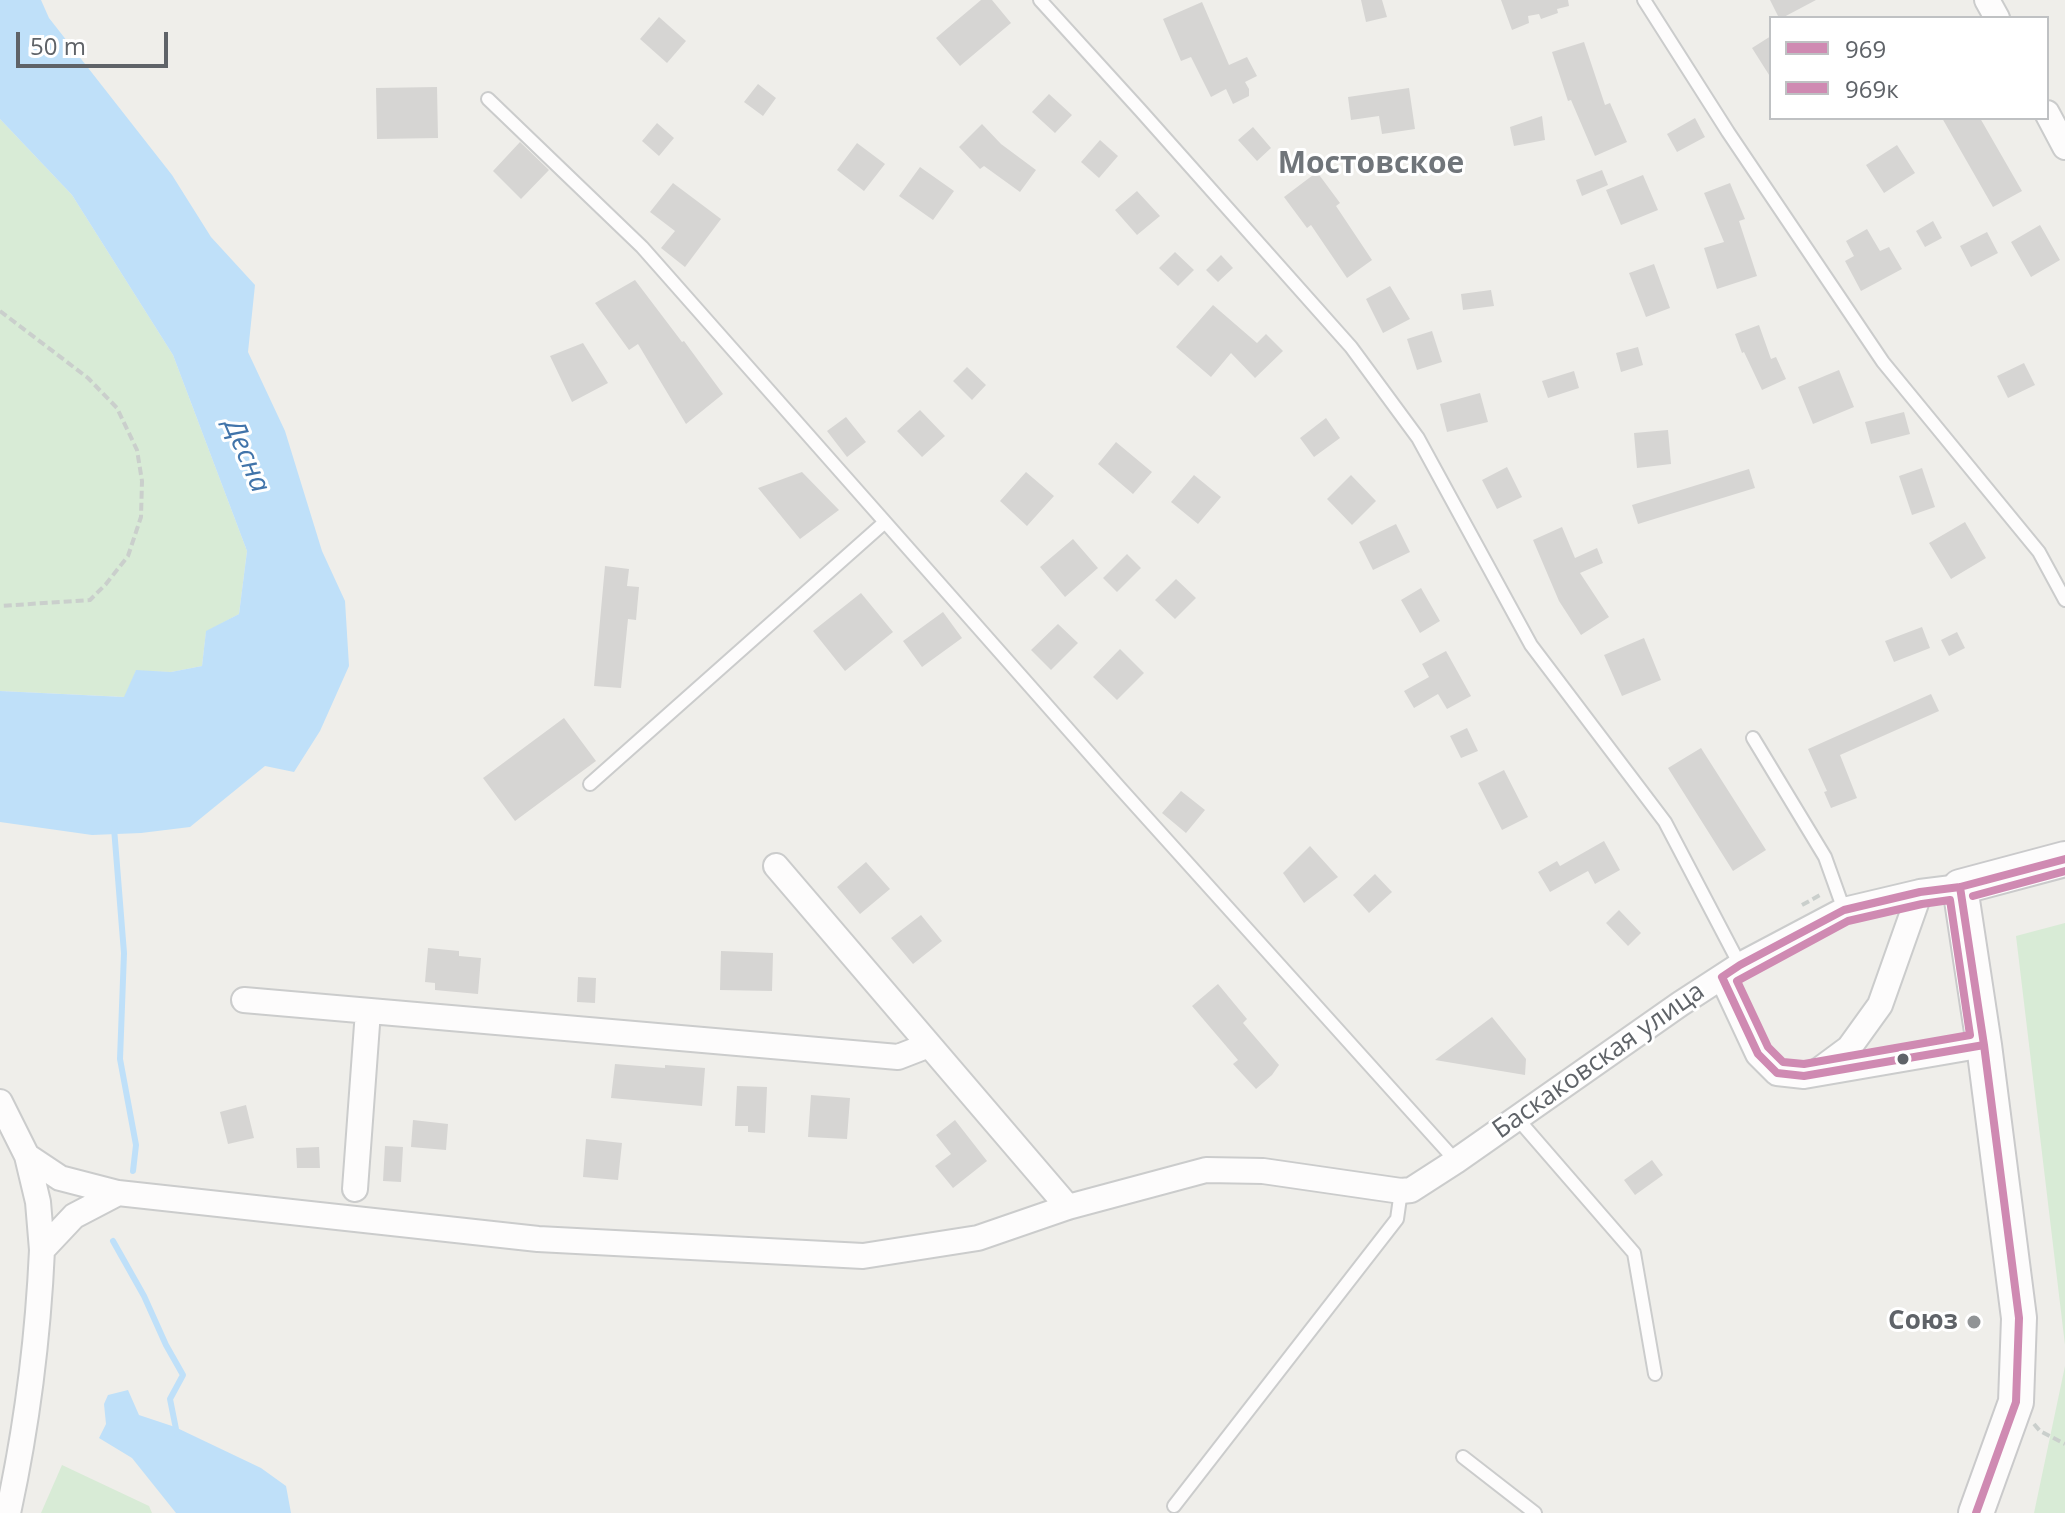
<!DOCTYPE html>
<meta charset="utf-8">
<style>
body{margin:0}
#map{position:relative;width:2065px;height:1513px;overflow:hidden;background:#efeeea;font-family:"Open Sans",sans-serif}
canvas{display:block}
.legend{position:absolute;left:1769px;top:16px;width:280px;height:104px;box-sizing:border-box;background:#fff;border:2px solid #bfc1c3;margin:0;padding:10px 14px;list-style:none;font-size:24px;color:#5f6368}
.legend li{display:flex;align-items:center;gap:16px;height:40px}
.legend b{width:40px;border:2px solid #bfc1c3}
.scale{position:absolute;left:16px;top:32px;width:152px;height:36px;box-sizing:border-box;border:4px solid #5f6368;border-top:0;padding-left:10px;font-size:24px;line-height:28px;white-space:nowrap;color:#5f6368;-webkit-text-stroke:6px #fff;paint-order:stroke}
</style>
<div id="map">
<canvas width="2065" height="1513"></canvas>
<ul class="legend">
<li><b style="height:10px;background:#cf8ab2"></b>969</li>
<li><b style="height:10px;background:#cf8ab2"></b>969к</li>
</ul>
<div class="scale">50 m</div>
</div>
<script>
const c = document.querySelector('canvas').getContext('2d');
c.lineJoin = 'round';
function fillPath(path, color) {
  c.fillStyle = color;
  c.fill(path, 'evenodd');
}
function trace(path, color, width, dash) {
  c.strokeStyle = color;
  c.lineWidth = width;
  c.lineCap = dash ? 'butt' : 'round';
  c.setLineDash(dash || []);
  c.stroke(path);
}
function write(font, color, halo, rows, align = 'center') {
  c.font = font + ' "Open Sans",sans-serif';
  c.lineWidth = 6;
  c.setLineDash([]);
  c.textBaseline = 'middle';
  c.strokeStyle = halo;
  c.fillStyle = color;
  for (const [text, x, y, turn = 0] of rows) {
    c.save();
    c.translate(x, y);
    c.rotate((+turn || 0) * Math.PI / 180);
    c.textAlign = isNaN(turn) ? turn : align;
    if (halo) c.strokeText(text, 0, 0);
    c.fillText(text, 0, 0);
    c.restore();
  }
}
fillPath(new Path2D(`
 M 0,119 L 72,195 L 173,355 L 247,551 L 239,614 L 206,632 L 202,666 L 171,672 L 136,671 L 125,697 L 0,691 Z
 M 2065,923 L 2065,1345 L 2016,936 Z
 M 2065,1366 L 2065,1513 L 2034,1513 Z
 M 62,1465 L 149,1506 L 152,1513 L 41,1513 Z`), '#d8ebd6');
fillPath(new Path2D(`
 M 0,0 L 41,0 L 49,18 L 172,175 L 211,237 L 255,285 L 248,352 L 285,431 L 322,551 L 345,601 L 349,666 L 320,731 L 294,772 L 265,766 L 190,827 L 141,833 L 92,835 L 0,822 L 0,691 L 124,697 L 136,670 L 171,672 L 202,666 L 206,631 L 239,614 L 247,551 L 173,355 L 72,195 L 0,119 Z
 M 128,1390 L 139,1415 L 175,1427 L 261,1468 L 286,1486 L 291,1513 L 176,1513 L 132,1458 L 99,1438 L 106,1424 L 104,1404 L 108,1395 Z`), '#bfe0f9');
trace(new Path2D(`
 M 114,828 L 124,953 L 120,1059 L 136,1145 L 133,1171
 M 113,1241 L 144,1296 L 166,1345 L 183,1375 L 170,1399 L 177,1434`), '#bfe0f9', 6);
fillPath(new Path2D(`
 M 981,0 L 992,0 L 1011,23 L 960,66 L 936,38 Z
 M 1361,0 L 1382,0 L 1387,17 L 1366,22 Z
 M 1501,0 L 1568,0 L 1569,6 L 1557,9 L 1558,13 L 1541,19 L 1539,14 L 1528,16 L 1529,23 L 1512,30 Z
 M 1770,0 L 1816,0 L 1782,18 L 1779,18 Z
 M 1202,2 L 1229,65 L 1247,57 L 1257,76 L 1245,82 L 1249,89 L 1249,96 L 1233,104 L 1226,89 L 1211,97 L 1191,57 L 1181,61 L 1163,19 Z
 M 659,17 L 686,41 L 667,63 L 640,39 Z
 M 1771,36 L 1771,78 L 1752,48 Z
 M 1584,42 L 1605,105 L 1610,103 L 1627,142 L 1595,156 L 1571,100 L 1568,101 L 1552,52 Z
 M 758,84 L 776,98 L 763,116 L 744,102 Z
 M 437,87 L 438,138 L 377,139 L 376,88 Z
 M 1409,88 L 1415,129 L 1382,134 L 1379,116 L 1351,120 L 1348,97 Z
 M 1049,94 L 1072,115 L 1055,133 L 1032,112 Z
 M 1542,116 L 1545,140 L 1514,146 L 1510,127 Z
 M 1695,118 L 1705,137 L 1677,152 L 1667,134 Z
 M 1942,118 L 1980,118 L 2022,191 L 1993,207 Z
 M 657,123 L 674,138 L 659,156 L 642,141 Z
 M 982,124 L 1001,144 L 1036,170 L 1020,192 L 984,166 L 980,169 L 959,147 Z
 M 1253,127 L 1271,148 L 1257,161 L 1238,140 Z
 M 1100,140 L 1118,156 L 1099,178 L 1081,162 Z
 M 520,142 L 549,170 L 521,199 L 493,171 Z
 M 857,143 L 885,164 L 864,191 L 837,170 Z
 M 1897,145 L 1915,173 L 1884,193 L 1866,165 Z
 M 920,167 L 954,191 L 933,220 L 899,196 Z
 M 1602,170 L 1608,185 L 1582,196 L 1576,180 Z
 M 1317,172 L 1340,203 L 1336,206 L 1372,260 L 1347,278 L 1311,225 L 1307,228 L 1284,197 Z
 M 1643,175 L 1658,210 L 1621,225 L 1606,190 Z
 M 673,183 L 721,219 L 685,267 L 661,248 L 675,231 L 650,212 Z
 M 1730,183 L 1745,219 L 1739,221 L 1757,276 L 1717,289 L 1704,248 L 1724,242 L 1704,193 Z
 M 1137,191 L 1160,216 L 1137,235 L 1115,210 Z
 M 1933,221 L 1942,238 L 1925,247 L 1916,231 Z
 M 2040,225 L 2060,260 L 2031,277 L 2011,242 Z
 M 1867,229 L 1880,251 L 1889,247 L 1902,269 L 1861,291 L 1845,261 L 1854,256 L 1846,241 Z
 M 1987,232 L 1998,253 L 1971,267 L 1960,246 Z
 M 1175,252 L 1194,270 L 1178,286 L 1159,268 Z
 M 1221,255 L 1233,268 L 1218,282 L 1206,270 Z
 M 1654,264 L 1670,308 L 1646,317 L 1629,273 Z
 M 635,280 L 682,342 L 684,341 L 723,394 L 686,424 L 638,344 L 629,350 L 595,303 Z
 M 1390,286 L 1410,319 L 1383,333 L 1366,299 Z
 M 1491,290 L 1494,306 L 1463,310 L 1461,294 Z
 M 1213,305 L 1257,343 L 1266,334 L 1283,351 L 1255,378 L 1231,353 L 1211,377 L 1176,347 Z
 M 1759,325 L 1771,359 L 1776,357 L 1786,379 L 1762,390 L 1744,352 L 1742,353 L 1735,334 Z
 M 1432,331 L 1442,362 L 1417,370 L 1407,339 Z
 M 583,343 L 608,383 L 572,402 L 550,356 Z
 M 1638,347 L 1643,365 L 1621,372 L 1616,353 Z
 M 2024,363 L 2035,385 L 2008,398 L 1997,376 Z
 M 967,367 L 986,385 L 972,400 L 953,381 Z
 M 1839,370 L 1854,407 L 1813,424 L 1798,387 Z
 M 1574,371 L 1579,388 L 1548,398 L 1542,381 Z
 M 1480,393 L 1488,422 L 1447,432 L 1440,404 Z
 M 920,410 L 945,436 L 922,457 L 897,431 Z
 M 1904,412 L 1910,434 L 1871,444 L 1865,422 Z
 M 846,417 L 866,442 L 847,457 L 827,431 Z
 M 1326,418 L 1340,438 L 1314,457 L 1300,438 Z
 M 1668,430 L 1671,464 L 1637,468 L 1634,433 Z
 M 1116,442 L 1152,472 L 1133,494 L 1098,464 Z
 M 1507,467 L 1522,497 L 1497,509 L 1482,480 Z
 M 1922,468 L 1935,507 L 1912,515 L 1899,476 Z
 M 1749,469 L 1755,488 L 1638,524 L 1632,505 Z
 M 802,472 L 839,510 L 800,539 L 758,488 Z
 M 1026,472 L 1054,496 L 1027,526 L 1000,501 Z
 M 1194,475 L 1221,497 L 1198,524 L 1171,502 Z
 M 1351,475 L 1376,501 L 1352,525 L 1327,499 Z
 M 1965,522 L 1986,558 L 1951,579 L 1929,543 Z
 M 1396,524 L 1410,552 L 1373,570 L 1359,542 Z
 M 1562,527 L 1575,558 L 1597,548 L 1603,563 L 1580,573 L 1609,617 L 1581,635 L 1559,601 L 1533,540 Z
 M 1073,539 L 1098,568 L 1065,597 L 1040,567 Z
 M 1127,554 L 1141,568 L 1117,592 L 1103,578 Z
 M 605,566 L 629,569 L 627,586 L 639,587 L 636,620 L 628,619 L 621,688 L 594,686 Z
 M 1176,579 L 1196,598 L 1175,619 L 1155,600 Z
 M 1421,588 L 1440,621 L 1420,633 L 1401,600 Z
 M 861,593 L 893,632 L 845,671 L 813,631 Z
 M 943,612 L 962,638 L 922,667 L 903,641 Z
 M 1058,624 L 1078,643 L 1051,670 L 1031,650 Z
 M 1922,627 L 1930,648 L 1894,662 L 1885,641 Z
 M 1957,632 L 1965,648 L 1949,656 L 1941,640 Z
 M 1644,638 L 1661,680 L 1622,696 L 1604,655 Z
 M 1120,649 L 1144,673 L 1117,700 L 1093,677 Z
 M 1446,651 L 1471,696 L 1447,709 L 1438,694 L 1414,708 L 1404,691 L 1429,677 L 1422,664 Z
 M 1931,694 L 1939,711 L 1840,755 L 1857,798 L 1831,808 L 1824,792 L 1827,791 L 1808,749 Z
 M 564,718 L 596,761 L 515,821 L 483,778 Z
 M 1467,728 L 1478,751 L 1461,758 L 1450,736 Z
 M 1701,748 L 1766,850 L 1733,871 L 1668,768 Z
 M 1504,770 L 1528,817 L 1502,830 L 1478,783 Z
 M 1181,791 L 1205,810 L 1186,833 L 1162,813 Z
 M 1604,841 L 1620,870 L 1595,884 L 1588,871 L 1550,892 L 1538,872 L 1557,861 L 1560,866 Z
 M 1310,846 L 1338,877 L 1304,903 L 1283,873 Z
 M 866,862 L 890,889 L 860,914 L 837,887 Z
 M 1375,874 L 1392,892 L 1369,913 L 1353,895 Z
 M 1619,910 L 1641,933 L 1628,946 L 1606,923 Z
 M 921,915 L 942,941 L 913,964 L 891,938 Z
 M 428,948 L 459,951 L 459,956 L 481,958 L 478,994 L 435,990 L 435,983 L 425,982 Z
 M 721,951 L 773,953 L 772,991 L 720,990 Z
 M 578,977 L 596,978 L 595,1003 L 577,1002 Z
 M 1218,984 L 1247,1019 L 1243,1023 L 1279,1065 L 1272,1075 L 1256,1089 L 1233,1064 L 1238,1060 L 1192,1006 Z
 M 1492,1017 L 1526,1059 L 1525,1075 L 1435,1060 Z
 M 615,1064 L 665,1068 L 665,1065 L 705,1068 L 702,1106 L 611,1098 Z
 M 737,1086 L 767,1087 L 765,1133 L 748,1132 L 748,1126 L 735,1126 Z
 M 811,1095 L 850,1098 L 847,1139 L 808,1137 Z
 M 246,1105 L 254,1138 L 228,1144 L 220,1112 Z
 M 413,1120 L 448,1124 L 446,1150 L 411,1147 Z
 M 955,1120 L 987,1161 L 953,1188 L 935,1166 L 951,1154 L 936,1135 Z
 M 586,1139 L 622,1143 L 618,1180 L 583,1177 Z
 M 385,1146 L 403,1147 L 401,1182 L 383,1181 Z
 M 319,1147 L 320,1168 L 297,1168 L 296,1148 Z
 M 1652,1160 L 1663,1175 L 1635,1195 L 1624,1180 Z`), '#d6d5d3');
const lane = new Path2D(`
 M 1040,0 L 1141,111 L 1351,347 L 1418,438 L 1531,645 L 1665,822 L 1740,965
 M 1644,0 L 1728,132 L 1883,362 L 2039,552 L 2065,600
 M 488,99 L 642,247 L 885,522
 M 1753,738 L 1825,857 L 1844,910
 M 590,784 L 885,522 L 1119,787 L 1456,1161
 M 1516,1117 L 1634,1253 L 1655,1374
 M 1463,1457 L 1535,1513
 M 1174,1506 L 1397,1219 L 1401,1191`);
const street = new Path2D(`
 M 1987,0 L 1997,18
 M 2047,113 L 2065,147
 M 776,866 L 1068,1207
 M 1722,977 L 1758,1054 L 1777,1073 L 1804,1076 L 1984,1045
 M 244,1000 L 898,1057 L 929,1045
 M 1818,1071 L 1849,1048 L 1880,1005 L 1920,892
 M 0,1102 L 27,1156 L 38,1202 L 42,1250
 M 27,1156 L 60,1178 L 118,1193 L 538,1239 L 863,1256 L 978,1238 L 1068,1207 L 1206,1170 L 1263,1171 L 1401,1191 L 1411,1190 L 1456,1161 L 1680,1004 L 1740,965 L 1844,910 L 1920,892 L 1960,887
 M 355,1189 L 368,1011
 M 8,1513 C 27,1426 38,1338 42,1250 L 74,1216 L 118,1193`);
const secondary = new Path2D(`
 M 1976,1513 L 2016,1402 L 2019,1318 L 1984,1045 L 1960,887 L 2065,859`);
trace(lane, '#cbcccc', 16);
trace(street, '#cbcccc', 28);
trace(secondary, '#cacacb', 38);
trace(new Path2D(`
 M 0,311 L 88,378 L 117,408 L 137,450 L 142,481 L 141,517 L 128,556 L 106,584 L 90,600 L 0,606
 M 1802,905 L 1822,894
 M 2034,1424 L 2040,1431 L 2065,1444`), '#cacfcc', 4, [8, 4]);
trace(lane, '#fdfcfc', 12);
trace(street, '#fdfcfc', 24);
trace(secondary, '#fdfcfc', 34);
trace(new Path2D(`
 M 1960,887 L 1984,1045 L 2019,1318 L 2016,1402 L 1976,1513
 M 1722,977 L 1740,965 L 1844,910 L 1920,892 L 1960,887 L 2065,859
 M 1722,977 L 1758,1054 L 1777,1073 L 1804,1076 L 1984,1045`), '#cf8ab2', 8);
trace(new Path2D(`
 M 1973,896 L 2065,871
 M 1950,900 L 1970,1035 L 1804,1064 L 1783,1062 L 1768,1047 L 1737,981 L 1848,921 L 1922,904 Z`), '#cf8ab2', 8);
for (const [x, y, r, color] of [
 [1903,1059,7,"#5f6368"],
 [1974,1322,8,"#919496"]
]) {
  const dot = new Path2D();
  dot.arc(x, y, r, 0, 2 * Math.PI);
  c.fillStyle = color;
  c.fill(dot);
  trace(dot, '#fff', 3);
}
write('26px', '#5f6368', '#fff', [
 ["Баскаковская улица",1599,1061,-35]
]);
write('bold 26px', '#5f6368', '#fff', [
 ["Союз",1958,1322]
], 'right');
write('italic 28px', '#4174aa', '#fff', [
 ["Десна",246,456,67]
]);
write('bold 30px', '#70757a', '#fff', [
 ["Мостовское",1371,164]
]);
</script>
